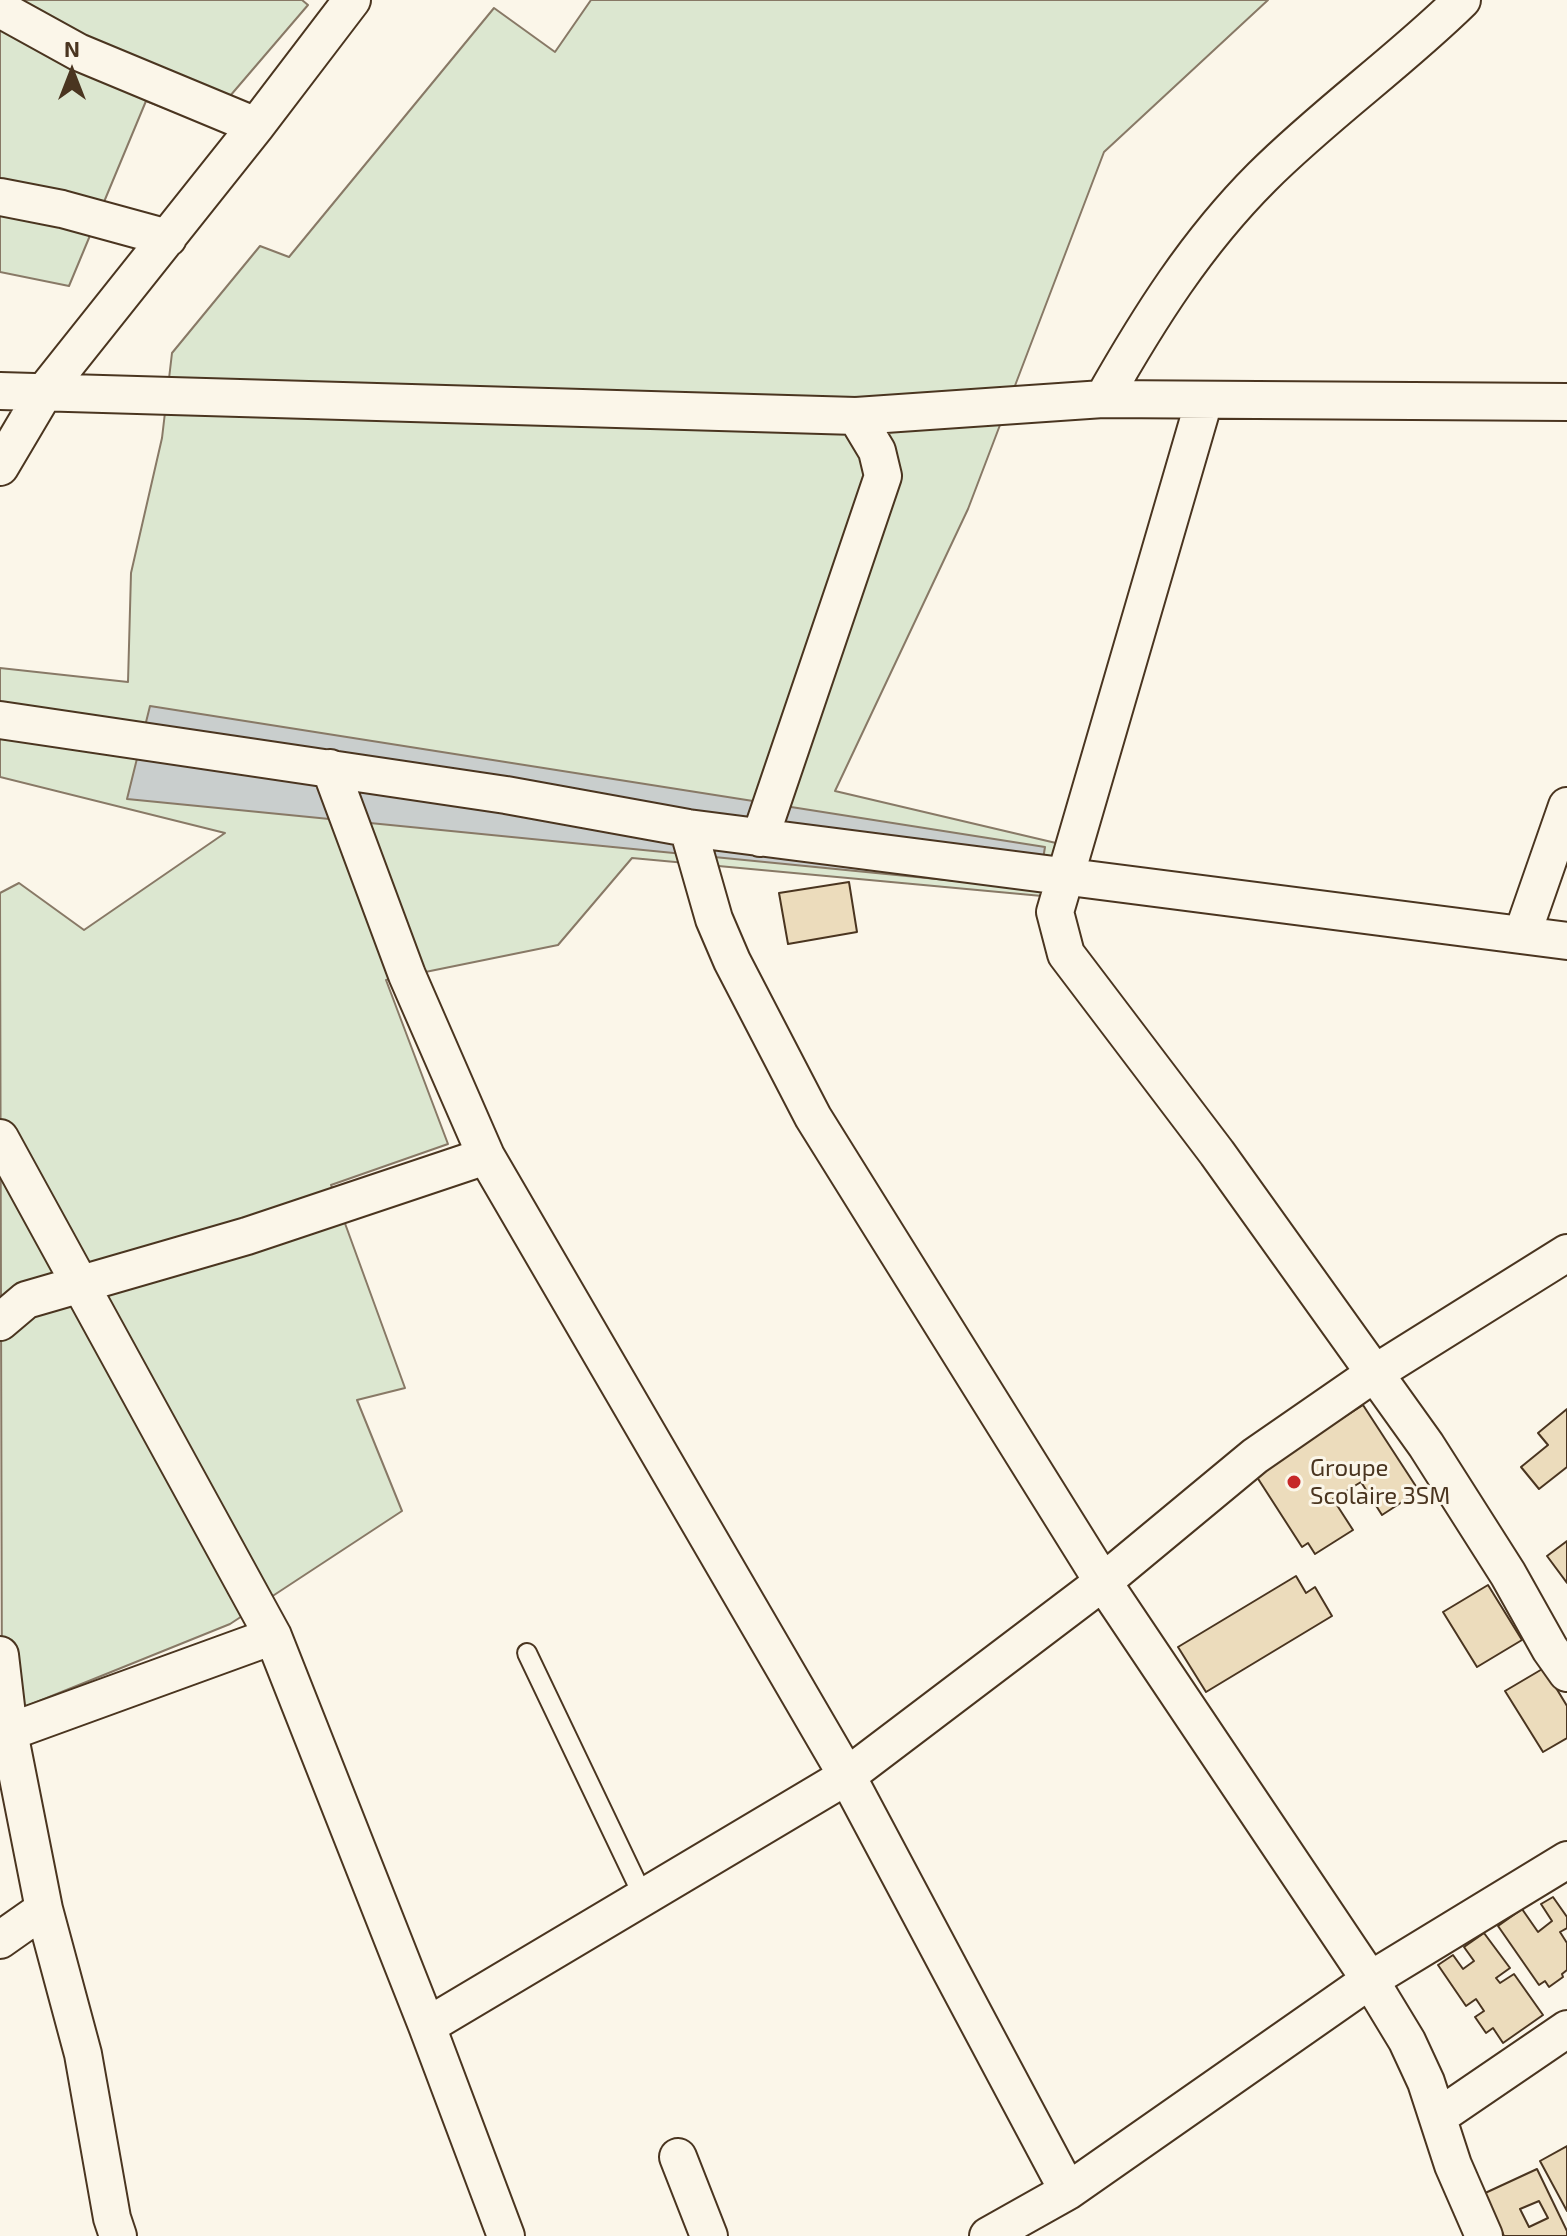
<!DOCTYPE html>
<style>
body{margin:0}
#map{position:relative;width:1567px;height:2236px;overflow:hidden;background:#fbf6e9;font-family:"Exo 2",sans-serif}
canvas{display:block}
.north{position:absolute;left:32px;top:32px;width:80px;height:80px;-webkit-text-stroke:6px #fbf6e9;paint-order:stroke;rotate:0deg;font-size:22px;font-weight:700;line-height:32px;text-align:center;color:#4a3520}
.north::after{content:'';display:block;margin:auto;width:28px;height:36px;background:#4a3520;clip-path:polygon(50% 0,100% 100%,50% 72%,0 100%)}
</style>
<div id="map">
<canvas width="1567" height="2236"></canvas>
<div class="north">N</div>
</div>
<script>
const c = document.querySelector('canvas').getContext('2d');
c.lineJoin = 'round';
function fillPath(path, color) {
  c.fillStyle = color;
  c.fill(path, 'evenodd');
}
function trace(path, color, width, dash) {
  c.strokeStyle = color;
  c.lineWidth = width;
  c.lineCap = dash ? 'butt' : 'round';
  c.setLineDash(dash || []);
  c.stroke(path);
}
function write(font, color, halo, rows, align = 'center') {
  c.font = font + ' "Exo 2",sans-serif';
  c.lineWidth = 6;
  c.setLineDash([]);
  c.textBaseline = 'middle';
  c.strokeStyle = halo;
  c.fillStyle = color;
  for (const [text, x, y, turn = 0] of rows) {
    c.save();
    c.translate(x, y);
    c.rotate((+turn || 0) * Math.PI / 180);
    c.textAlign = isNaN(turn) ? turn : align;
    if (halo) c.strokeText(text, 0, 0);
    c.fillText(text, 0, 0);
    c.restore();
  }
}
const green = new Path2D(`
 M 0,0 L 302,0 L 308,5 L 206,124 L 146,101 L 69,286 L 0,272 Z
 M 591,0 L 1268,0 L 1104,152 L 968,509 L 835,791 L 1056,843 L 1042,896 L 632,858 L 558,945 L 386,980 L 448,1144 L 331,1185 L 405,1388 L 357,1400 L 402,1511 L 230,1624 L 2,1716 L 0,893 L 19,883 L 84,930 L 225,833 L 0,777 L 0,668 L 128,682 L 131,573 L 162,438 L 172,353 L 260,246 L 289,257 L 494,8 L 555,52 Z`);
fillPath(green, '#dce7d0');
trace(green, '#887966', 2);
const water = new Path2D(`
 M 150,706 L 1045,847 L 1038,889 L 127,799 Z`);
fillPath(water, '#c9cecd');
trace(water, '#887966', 2);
const building = new Path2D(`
 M 849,882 L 857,932 L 788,944 L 779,893 Z
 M 1363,1405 L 1419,1491 L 1382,1515 L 1361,1482 L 1333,1499 L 1353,1530 L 1315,1554 L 1308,1543 L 1302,1547 L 1255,1474 Z
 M 1567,1409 L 1567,1467 L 1539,1489 L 1521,1467 L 1548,1445 L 1538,1433 Z
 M 1567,1541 L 1567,1583 L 1547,1556 Z
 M 1296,1576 L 1306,1593 L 1315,1587 L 1332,1616 L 1206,1692 L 1178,1647 Z
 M 1488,1585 L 1522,1640 L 1477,1667 L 1443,1612 Z
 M 1544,1668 L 1567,1706 L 1567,1738 L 1543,1752 L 1505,1691 Z
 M 1553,1897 L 1567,1917 L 1567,1928 L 1560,1932 L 1567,1943 L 1567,1970 L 1562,1974 L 1563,1977 L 1549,1987 L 1545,1981 L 1539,1985 L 1498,1926 L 1522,1909 L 1538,1932 L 1552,1921 L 1541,1904 Z
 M 1484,1933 L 1510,1968 L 1496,1978 L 1500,1983 L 1514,1974 L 1543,2015 L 1503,2043 L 1493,2028 L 1486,2033 L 1475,2017 L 1484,2011 L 1476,1999 L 1466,2006 L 1438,1965 L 1453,1955 L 1463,1969 L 1474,1961 L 1464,1947 Z
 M 1567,2146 L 1567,2211 L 1540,2161 Z
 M 1537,2169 L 1567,2231 L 1567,2236 L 1504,2236 L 1483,2194 ZM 1539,2201 L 1548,2218 L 1529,2227 L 1520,2209 Z`);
fillPath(building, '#ecdcbc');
trace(building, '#4a3520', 2);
const service = new Path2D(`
 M 527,1653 L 644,1898`);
const minor = new Path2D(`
 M 0,9 L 78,52 L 256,126
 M 0,197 L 62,209 L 168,238
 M 0,391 L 856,416 L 1103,399 L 1567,402
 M 1103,399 C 1149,318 1196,243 1262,177 C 1325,114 1399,62 1462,0
 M 1204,401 L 1055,912 L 1066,954 L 1217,1153 L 1426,1445 L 1508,1574 L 1550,1649 L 1567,1673
 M 0,467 L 45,391 L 256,126 L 352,0
 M 0,720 L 506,795 L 688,828 L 1567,941
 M 330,768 L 407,975 L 486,1156 L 847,1776 L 1068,2191
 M 688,828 L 714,919 L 732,961 L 813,1117 L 1103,1582 L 1370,1980 L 1407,2041 L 1426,2082 L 1453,2165 L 1484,2236
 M 760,838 L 883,476 L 877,451 L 856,416
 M 1522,935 L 1567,806
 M 0,1138 L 273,1636 L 427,2026 L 506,2236
 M 0,1322 L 26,1300 L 247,1236 L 486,1156
 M 0,1655 L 9,1732 L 44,1909 L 83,2054 L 112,2218 L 118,2236
 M 9,1732 L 273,1636
 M 0,1940 L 44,1909
 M 427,2026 L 847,1776 L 1103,1582 L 1255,1456 L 1375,1373 L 1567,1253
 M 1438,2117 L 1567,2029
 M 678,2157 L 709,2236
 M 988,2236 L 1068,2191 L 1370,1980 L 1567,1860`);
trace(service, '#4a3520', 22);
trace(minor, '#4a3520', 40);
trace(service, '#fbf6e9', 18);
trace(minor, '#fbf6e9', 36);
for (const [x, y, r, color] of [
 [1294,1482,8,"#c62828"]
]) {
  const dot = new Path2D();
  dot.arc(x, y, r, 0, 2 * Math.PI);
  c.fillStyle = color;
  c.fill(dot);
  trace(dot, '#fbf6e9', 3);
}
write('24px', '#4a3520', '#fbf6e9', [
 ["Groupe",1310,1468],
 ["Scolaire 3SM",1310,1496]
], 'left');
</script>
